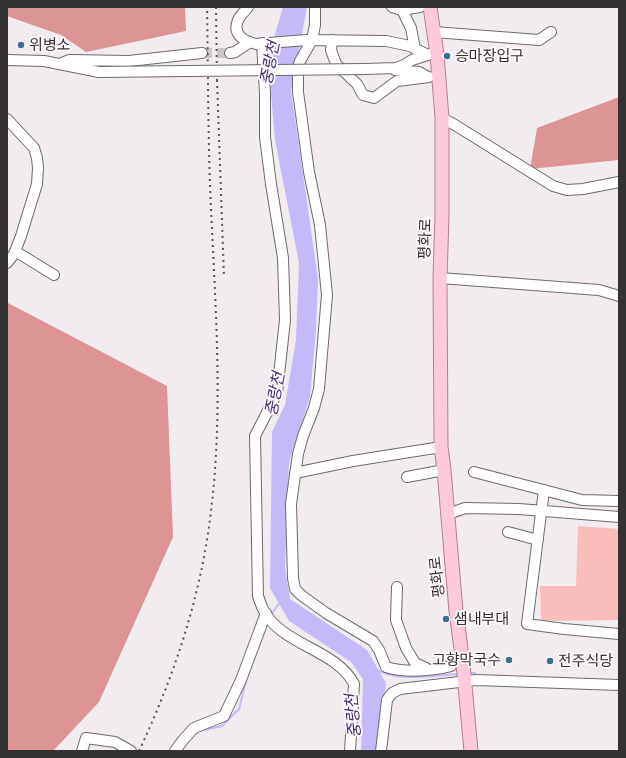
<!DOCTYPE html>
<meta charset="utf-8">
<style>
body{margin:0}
#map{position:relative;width:626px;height:758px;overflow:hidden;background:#f2ebf0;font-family:Commissioner,sans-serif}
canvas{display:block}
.frame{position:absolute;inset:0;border:8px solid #343133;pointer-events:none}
</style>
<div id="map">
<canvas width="626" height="758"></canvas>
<div class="frame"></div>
</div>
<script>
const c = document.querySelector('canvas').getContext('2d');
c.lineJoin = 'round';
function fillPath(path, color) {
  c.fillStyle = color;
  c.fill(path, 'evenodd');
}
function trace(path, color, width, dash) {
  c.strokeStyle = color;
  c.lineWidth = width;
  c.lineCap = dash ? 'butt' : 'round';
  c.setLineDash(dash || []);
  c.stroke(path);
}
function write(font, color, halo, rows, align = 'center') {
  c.font = font + ' Commissioner,"Noto Sans KR",sans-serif';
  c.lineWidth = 3.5;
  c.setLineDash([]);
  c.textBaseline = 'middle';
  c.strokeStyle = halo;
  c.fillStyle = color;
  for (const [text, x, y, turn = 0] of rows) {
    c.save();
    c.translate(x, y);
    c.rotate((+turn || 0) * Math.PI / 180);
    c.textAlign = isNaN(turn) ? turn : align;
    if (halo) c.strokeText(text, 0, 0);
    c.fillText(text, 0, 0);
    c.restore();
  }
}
fillPath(new Path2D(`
 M 578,526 L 619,529 L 619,620 L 541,621 L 540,586 L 576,586 Z`), '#fbbcbc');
fillPath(new Path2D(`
 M 7,7 L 185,7 L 186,31 L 86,52 L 61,35 L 7,16 Z
 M 619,97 L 619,160 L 530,169 L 537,128 Z
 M 8,303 L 167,386 L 173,537 L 99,702 L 53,751 L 7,751 L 7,305 Z`), '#dc9494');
fillPath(new Path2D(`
 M 283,7 L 307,7 L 291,91 L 318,279 L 316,330 L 310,397 L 289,462 L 285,568 L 290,599 L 367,650 L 386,683 L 378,751 L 361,751 L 363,679 L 351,662 L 289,621 L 270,588 L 272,432 L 285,405 L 296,340 L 299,263 L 275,140 L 268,58 Z`), '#c5baf9');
trace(new Path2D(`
 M 271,615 L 280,602
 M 379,671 C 403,682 434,675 459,674
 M 468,673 L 475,673
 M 199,731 L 222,726 L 239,709 L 246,681`), '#c5baf9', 2);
trace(new Path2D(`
 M 202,53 L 230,53`), '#ccc6ca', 10, [10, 5]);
const minor = new Path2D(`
 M 248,7 C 245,11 240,16 238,20 C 232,35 244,41 256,44 L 307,40 L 386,41 L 410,46 L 428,55
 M 315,7 L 315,25 L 312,40 L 300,61 L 298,67 L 298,92 L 309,172 L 320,225 L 327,295 L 319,389 L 314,408 L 303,436 L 298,454 L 291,504 L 293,578 L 295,589 L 301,595 L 326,613 L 373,641 L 379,650 L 386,667 C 404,673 433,671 451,666
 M 392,7 L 402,10 L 420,7
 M 402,10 L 411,28 L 415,49
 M 434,32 L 539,40 L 551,32
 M 332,40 L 331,50 L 336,64 L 357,84 L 363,95 L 374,98 L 397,81 L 429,77
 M 262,43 L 265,94 L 265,137 L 271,184 L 283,258 L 285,320 L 277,393 L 255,436 L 258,596 C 260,601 261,606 264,611 C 283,646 336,649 354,684 L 350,751
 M 230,53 L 235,52 L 250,42
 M 7,60 L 44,61 L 99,72
 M 60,64 L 69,60 L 129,61 L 202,53
 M 365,69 L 396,68 L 404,65 L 412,60 L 431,54
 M 395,70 L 419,72 L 428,77
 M 442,118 L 455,125 L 553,186 L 567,190 L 583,189 L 619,182
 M 7,119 L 34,148 L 37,158 L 38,168 L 37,184 L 21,236 L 14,254 L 7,263
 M 15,251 L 54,275
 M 440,278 L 599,290 L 619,296
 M 474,472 L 582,500 L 619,501
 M 295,473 L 353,461 L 441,447
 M 407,477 L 444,470
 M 544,490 L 527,624 L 564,629 L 619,634
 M 448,514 L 465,508 L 519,509 L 619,517
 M 508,532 L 538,540
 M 397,587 L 396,620 L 406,648 L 415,663 L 426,668
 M 82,751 L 86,738 L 115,742 L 131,751
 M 175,751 L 183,740 L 194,728 L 224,716 L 241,680 L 266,613
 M 381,751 L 387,700 L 392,693 L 400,689 L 476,680 L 619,685`);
const major = new Path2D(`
 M 430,7 L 437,54 L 442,118 L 442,216 L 440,278 L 441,447 L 444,470 L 451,553 L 456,611 L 463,664 L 471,751`);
trace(minor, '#6f696d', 12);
trace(major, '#b87c92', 15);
trace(minor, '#fff', 10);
trace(major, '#ffc9dc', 13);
trace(new Path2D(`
 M 216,7 L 217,85
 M 217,80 L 224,277
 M 139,751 C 168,689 191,625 204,557 C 227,434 215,309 210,186 C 208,126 208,67 207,7`), '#595558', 2, [2, 4]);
const minorBridge = new Path2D(`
 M 99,72 L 365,69`);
trace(minorBridge, '#6f696d', 12, []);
trace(minorBridge, '#fff', 10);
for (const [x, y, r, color] of [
 [21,45,4,"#37728a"],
 [447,56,4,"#37728a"],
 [446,619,4,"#37728a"],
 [509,660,4,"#37728a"],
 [550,661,4,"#37728a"]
]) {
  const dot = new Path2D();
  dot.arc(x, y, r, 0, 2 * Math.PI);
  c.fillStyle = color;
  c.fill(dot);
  trace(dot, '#fff8fd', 1.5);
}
write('15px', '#343133', '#fff8fd', [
 ["위병소",29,45],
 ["승마장입구",455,56],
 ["샘내부대",454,619],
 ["고향막국수",501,660,"right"],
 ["전주식당",558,661]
], 'left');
write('15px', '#343133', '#fff8fd', [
 ["평화로",425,239,-88],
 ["평화로",437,577,-96]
]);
write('italic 16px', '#412d74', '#fff8fd', [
 ["중랑천",270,63,-79],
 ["중랑천",275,394,-79],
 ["중랑천",353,716,-95]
]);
</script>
